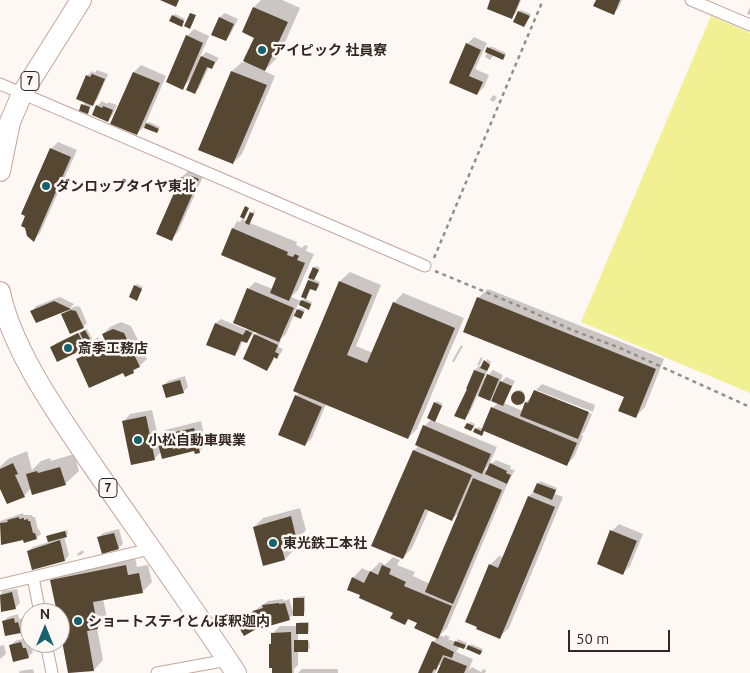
<!DOCTYPE html>
<meta charset="utf-8">
<style>
body{margin:0}
#map{position:relative;width:750px;height:673px;overflow:hidden;background:#fef8f5;font-family:Ubuntu,sans-serif}
canvas{display:block}
.north{position:absolute;left:20px;top:603px;width:50px;height:50px;box-sizing:border-box;background:#fef8f5;border:1px solid #aca4a1;border-radius:50%;rotate:0deg;font-size:14px;font-weight:700;line-height:20px;text-align:center;color:#322622}
.north::after{content:'';display:block;margin:auto;width:18px;height:22px;background:#16616e;clip-path:polygon(50% 0,100% 100%,50% 72%,0 100%)}
.scale{position:absolute;left:568px;top:630px;width:102px;height:22px;box-sizing:border-box;border:2px solid #322622;border-top:0;padding-left:6px;font-size:15px;line-height:18px;white-space:nowrap;color:#322622;-webkit-text-stroke:4px #fef8f5;paint-order:stroke}
</style>
<div id="map">
<canvas width="750" height="673"></canvas>
<div class="north">N</div>
<div class="scale">50 m</div>
</div>
<script>
const c = document.querySelector('canvas').getContext('2d');
c.lineJoin = 'round';
function fillPath(path, color) {
  c.fillStyle = color;
  c.fill(path, 'evenodd');
}
function trace(path, color, width, dash) {
  c.strokeStyle = color;
  c.lineWidth = width;
  c.lineCap = dash ? 'butt' : 'round';
  c.setLineDash(dash || []);
  c.stroke(path);
}
function write(font, color, halo, rows, align = 'center') {
  c.font = font + ' Ubuntu,"Noto Sans JP",sans-serif';
  c.lineWidth = 5;
  c.setLineDash([]);
  c.textBaseline = 'middle';
  c.strokeStyle = halo;
  c.fillStyle = color;
  for (const [text, x, y, turn = 0] of rows) {
    c.save();
    c.translate(x, y);
    c.rotate((+turn || 0) * Math.PI / 180);
    c.textAlign = isNaN(turn) ? turn : align;
    if (halo) c.strokeText(text, 0, 0);
    c.fillText(text, 0, 0);
    c.restore();
  }
}
fillPath(new Path2D(`
 M 711,16 L 750,33 L 750,393 L 581,322 Z`), '#f1f194');
fillPath(new Path2D(`
 M 261,0 L 282,0 L 300,8 L 279,56 L 264,71 L 275,76 L 242,154 L 233,163 L 199,149 L 232,71 L 242,62 L 244,63 L 256,37 L 243,32 L 254,7 Z
 M 492,0 L 521,0 L 516,13 L 511,18 Z
 M 597,0 L 622,0 L 618,9 L 613,13 Z
 M 750,7 L 750,15 L 747,14 Z
 M 521,10 L 531,14 L 524,26 L 519,12 Z
 M 225,13 L 238,19 L 230,35 L 226,40 L 213,34 L 220,17 Z
 M 175,14 L 185,19 L 182,25 L 173,16 Z
 M 194,29 L 209,36 L 199,59 L 206,52 L 219,58 L 212,68 L 209,67 L 199,88 L 195,93 L 192,78 L 182,88 L 187,36 Z
 M 474,37 L 487,43 L 475,69 L 489,75 L 484,87 L 477,94 L 450,82 L 467,44 Z
 M 490,46 L 506,53 L 505,57 L 503,59 L 494,55 L 490,60 L 485,57 Z
 M 141,65 L 166,76 L 144,127 L 136,134 L 112,123 L 134,72 Z
 M 97,70 L 108,74 L 97,100 L 92,104 L 87,113 L 80,110 L 85,102 L 87,76 L 92,71 L 95,73 Z
 M 493,95 L 497,97 L 494,102 L 490,100 Z
 M 102,101 L 107,104 L 108,102 L 117,105 L 112,116 L 107,121 L 97,106 Z
 M 149,122 L 160,127 L 156,132 L 144,127 Z
 M 58,142 L 77,150 L 40,233 L 34,240 L 27,216 L 51,149 Z
 M 189,170 L 205,172 L 178,232 L 171,239 L 158,233 L 182,177 Z
 M 253,211 L 255,212 L 250,223 L 297,242 L 296,245 L 302,248 L 305,245 L 308,246 L 306,251 L 314,254 L 298,290 L 291,297 L 301,301 L 305,298 L 302,296 L 314,268 L 316,266 L 320,268 L 313,279 L 320,282 L 318,288 L 316,290 L 311,288 L 305,299 L 312,302 L 311,306 L 309,308 L 298,304 L 294,314 L 300,308 L 305,310 L 302,316 L 300,318 L 294,315 L 286,334 L 280,340 L 281,340 L 278,347 L 283,349 L 281,353 L 277,357 L 275,357 L 271,365 L 267,369 L 255,335 L 258,332 L 255,331 L 247,342 L 243,340 L 239,350 L 234,355 L 207,344 L 216,323 L 221,319 L 247,330 L 249,328 L 248,289 L 255,282 L 273,289 L 278,278 L 233,229 L 237,221 L 240,222 L 242,219 L 247,221 Z
 M 350,272 L 381,285 L 356,346 L 373,353 L 394,303 L 403,293 L 464,318 L 417,429 L 408,438 L 326,404 L 312,438 L 305,445 L 296,396 L 299,393 L 294,391 L 340,281 Z
 M 137,284 L 143,287 L 137,299 L 135,286 Z
 M 488,289 L 664,359 L 645,407 L 636,416 L 626,396 L 478,298 Z
 M 60,297 L 74,304 L 69,309 L 77,306 L 80,307 L 87,323 L 83,327 L 63,315 L 69,308 L 36,322 L 32,311 L 36,306 Z
 M 121,322 L 131,326 L 147,359 L 133,372 L 124,371 L 77,360 L 84,353 L 107,342 L 103,334 L 110,327 Z
 M 87,329 L 92,338 L 85,347 L 51,348 L 56,343 Z
 M 98,337 L 99,339 L 95,342 L 94,340 Z
 M 461,345 L 463,346 L 454,362 L 452,361 Z
 M 481,357 L 483,358 L 479,366 L 482,367 L 487,359 L 491,362 L 484,379 L 493,370 L 503,375 L 499,384 L 506,377 L 515,381 L 504,403 L 523,411 L 526,402 L 532,397 L 535,391 L 542,384 L 595,405 L 593,412 L 536,390 L 536,392 L 592,414 L 585,431 L 581,435 L 583,436 L 574,457 L 567,464 L 484,430 L 481,434 L 476,429 L 478,427 L 483,429 L 492,408 L 498,403 L 496,393 L 490,400 L 478,394 L 469,414 L 464,419 L 466,395 L 475,370 L 479,366 L 477,365 Z
 M 185,376 L 188,387 L 183,392 L 164,385 L 168,381 Z
 M513 396a6 6 0 1 1 12 0a6 6 0 1 1-12 0Z
 M 437,401 L 443,404 L 434,421 L 497,447 L 489,465 L 485,470 L 488,471 L 491,464 L 496,460 L 511,466 L 510,469 L 515,470 L 509,480 L 447,628 L 440,635 L 444,637 L 445,635 L 450,637 L 448,639 L 456,642 L 458,639 L 467,643 L 464,648 L 460,646 L 456,652 L 473,659 L 468,671 L 472,667 L 481,672 L 483,669 L 486,670 L 485,673 L 438,673 L 441,666 L 439,665 L 435,673 L 419,673 L 433,642 L 438,637 L 418,622 L 410,618 L 405,623 L 395,612 L 361,595 L 353,578 L 362,568 L 370,572 L 380,562 L 385,565 L 393,557 L 400,560 L 397,565 L 415,572 L 413,576 L 430,584 L 461,511 L 452,519 L 429,510 L 412,548 L 403,558 L 414,450 L 419,446 L 424,426 L 432,419 L 435,403 Z
 M 152,410 L 158,436 L 165,430 L 201,421 L 206,445 L 199,452 L 195,450 L 161,452 L 154,459 L 123,422 L 130,414 Z
 M 470,422 L 475,424 L 473,428 L 466,427 Z
 M 27,451 L 32,470 L 41,461 L 50,458 L 51,461 L 74,454 L 79,471 L 65,484 L 31,488 L 24,496 L 0,486 L 0,467 L 8,459 Z
 M 540,481 L 557,488 L 555,494 L 563,497 L 509,628 L 499,637 L 490,565 L 499,556 L 503,557 L 529,496 L 536,490 Z
 M 300,508 L 306,530 L 297,539 L 292,541 L 294,550 L 285,559 L 254,527 L 263,518 Z
 M 23,513 L 24,515 L 32,515 L 33,517 L 35,517 L 38,530 L 39,529 L 41,534 L 36,538 L 24,538 L 2,544 L 0,521 Z
 M 619,524 L 643,534 L 630,566 L 623,573 L 612,531 Z
 M 119,529 L 123,544 L 118,548 L 98,538 L 103,533 Z
 M 67,530 L 68,534 L 64,536 L 69,555 L 65,560 L 33,569 L 28,551 L 33,547 L 49,542 L 47,537 L 49,535 Z
 M 83,550 L 84,553 L 78,556 L 77,554 Z
 M 135,557 L 137,567 L 148,565 L 152,582 L 142,592 L 103,599 L 107,618 L 97,628 L 103,660 L 94,670 L 69,673 L 60,623 L 60,613 L 58,613 L 52,580 L 61,571 Z
 M 17,589 L 20,603 L 15,608 L 2,611 L 0,595 L 3,591 Z
 M 305,596 L 305,612 L 303,614 L 293,615 L 289,618 L 259,625 L 257,627 L 236,621 L 241,617 L 254,610 L 254,611 L 268,601 L 283,599 L 284,601 L 289,599 L 294,614 L 294,599 L 296,597 Z
 M 18,614 L 19,619 L 23,618 L 24,627 L 20,632 L 4,621 L 8,617 Z
 M 299,622 L 309,622 L 309,631 L 307,632 L 298,633 L 298,639 L 309,639 L 298,639 L 298,641 L 309,641 L 310,648 L 308,650 L 298,650 L 298,665 L 294,669 L 294,673 L 273,673 L 270,644 L 273,642 L 273,633 L 280,626 L 298,626 Z
 M 26,638 L 27,645 L 30,644 L 33,652 L 28,657 L 10,646 L 15,641 Z
 M 471,644 L 483,649 L 482,652 L 480,654 L 469,646 Z
 M 4,645 L 6,654 L 0,659 L 0,646 Z
 M 33,669 L 34,673 L 19,673 L 20,671 Z
 M 302,669 L 338,669 L 338,673 L 298,673 Z`), '#0003');
fillPath(new Path2D(`
 M 160,0 L 179,0 L 176,7 Z
 M 490,0 L 520,0 L 512,19 L 487,9 Z
 M 596,0 L 620,0 L 614,15 L 593,6 Z
 M 253,7 L 288,22 L 265,71 L 243,61 L 254,38 L 242,32 Z
 M 518,11 L 530,16 L 524,27 L 513,22 Z
 M 190,13 L 196,15 L 190,29 L 184,26 Z
 M 172,15 L 184,21 L 182,27 L 169,21 Z
 M 219,17 L 234,24 L 226,41 L 211,35 Z
 M 186,35 L 203,43 L 183,90 L 166,82 Z
 M 466,43 L 481,50 L 469,76 L 483,82 L 477,95 L 449,83 Z
 M 487,47 L 505,55 L 503,60 L 485,52 Z
 M 201,56 L 215,62 L 212,69 L 207,67 L 195,94 L 186,90 Z
 M 231,71 L 267,85 L 233,164 L 198,150 Z
 M 133,72 L 160,83 L 137,135 L 110,124 Z
 M 92,74 L 105,79 L 93,106 L 76,99 L 86,75 L 90,77 Z
 M 81,104 L 90,107 L 88,114 L 79,111 Z
 M 96,105 L 102,108 L 103,106 L 113,110 L 108,122 L 92,115 Z
 M 146,123 L 159,129 L 157,133 L 144,128 Z
 M 50,148 L 71,157 L 34,242 L 27,236 L 25,228 L 21,226 L 25,216 L 21,214 Z
 M 192,176 L 199,179 L 172,241 L 156,234 L 181,177 L 190,180 Z
 M 245,206 L 249,208 L 244,219 L 240,217 Z
 M 250,212 L 254,214 L 249,225 L 245,223 Z
 M 232,228 L 288,252 L 287,255 L 293,257 L 295,254 L 299,256 L 297,260 L 305,263 L 289,301 L 270,293 L 276,278 L 221,255 Z
 M 313,267 L 319,270 L 314,280 L 308,278 Z
 M 308,280 L 319,284 L 316,291 L 310,289 L 306,299 L 301,297 Z
 M 339,281 L 372,295 L 347,355 L 367,363 L 393,302 L 455,328 L 408,439 L 293,391 Z
 M 134,285 L 142,289 L 137,301 L 129,297 Z
 M 247,288 L 294,308 L 279,342 L 233,323 Z
 M 477,297 L 656,369 L 636,418 L 618,411 L 624,397 L 463,332 Z
 M 301,300 L 311,304 L 309,310 L 299,305 Z
 M 54,301 L 71,309 L 36,323 L 30,311 Z
 M 297,309 L 304,312 L 301,319 L 294,316 Z
 M 71,310 L 76,311 L 84,328 L 70,334 L 61,314 Z
 M 215,323 L 243,335 L 246,330 L 252,333 L 247,343 L 241,341 L 235,356 L 206,345 Z
 M 113,329 L 124,333 L 140,367 L 133,370 L 134,373 L 125,377 L 123,373 L 89,388 L 76,359 L 107,345 L 102,334 Z
 M 85,330 L 91,341 L 85,344 L 80,333 Z
 M 78,333 L 86,348 L 57,362 L 50,347 Z
 M 254,334 L 278,345 L 275,352 L 279,354 L 277,359 L 274,357 L 267,371 L 243,359 Z
 M 484,360 L 490,365 L 487,371 L 480,368 Z
 M 474,370 L 485,374 L 465,420 L 454,416 L 467,389 L 466,389 Z
 M 487,374 L 499,379 L 490,401 L 478,396 Z
 M 180,380 L 184,393 L 166,398 L 162,385 Z
 M 500,381 L 512,386 L 503,406 L 491,401 Z
 M 534,390 L 589,412 L 578,439 L 520,416 L 525,402 L 528,403 Z
 M511 398a7 7 0 1 1 14 0a7 7 0 1 1-14 0Z
 M 295,395 L 322,407 L 305,446 L 278,435 Z
 M 434,402 L 442,406 L 435,422 L 427,418 Z
 M 491,407 L 577,443 L 567,466 L 484,431 L 482,436 L 473,432 L 475,428 L 481,431 Z
 M 146,416 L 155,460 L 131,465 L 122,421 Z
 M 467,423 L 474,426 L 471,431 L 464,428 Z
 M 423,425 L 491,454 L 482,474 L 415,445 Z
 M 194,428 L 200,453 L 195,454 L 194,451 L 162,459 L 156,436 Z
 M 413,450 L 472,475 L 452,521 L 425,509 L 403,559 L 371,546 Z
 M 13,463 L 18,474 L 15,475 L 25,497 L 7,504 L 0,489 L 0,469 Z
 M 490,463 L 507,471 L 506,473 L 511,475 L 507,484 L 485,474 Z
 M 60,467 L 66,485 L 32,495 L 26,474 L 37,471 L 38,473 Z
 M 473,478 L 502,490 L 453,604 L 425,592 Z
 M 537,483 L 556,490 L 552,500 L 533,492 Z
 M 528,496 L 555,507 L 500,639 L 476,629 L 477,627 L 465,622 L 489,564 L 498,568 Z
 M 291,516 L 297,541 L 281,545 L 285,560 L 263,566 L 253,527 Z
 M 19,517 L 19,519 L 24,518 L 24,520 L 28,519 L 28,521 L 30,521 L 33,533 L 35,533 L 37,539 L 24,543 L 23,540 L 1,545 L 0,523 L 8,522 L 7,520 Z
 M 610,530 L 637,541 L 623,575 L 597,564 Z
 M 65,531 L 67,537 L 48,542 L 46,536 Z
 M 114,533 L 119,549 L 102,554 L 97,537 Z
 M 60,540 L 65,561 L 32,570 L 27,551 Z
 M 126,565 L 128,575 L 139,573 L 143,593 L 93,602 L 98,629 L 87,631 L 94,671 L 68,673 L 60,630 L 60,613 L 57,613 L 50,580 Z
 M 382,565 L 391,569 L 389,574 L 406,582 L 404,586 L 452,606 L 438,639 L 414,628 L 417,623 L 408,619 L 405,625 L 390,618 L 393,613 L 359,598 L 360,595 L 347,590 L 352,577 L 364,583 L 370,571 L 378,575 Z
 M 12,592 L 16,609 L 1,612 L 0,595 Z
 M 293,598 L 304,598 L 304,616 L 293,616 Z
 M 279,603 L 279,604 L 285,603 L 290,620 L 259,629 L 253,611 L 263,608 L 262,605 Z
 M 249,613 L 258,628 L 244,636 L 235,621 Z
 M 14,618 L 15,623 L 18,622 L 21,633 L 5,636 L 2,621 Z
 M 296,623 L 308,623 L 308,634 L 296,634 Z
 M 291,632 L 292,673 L 272,673 L 272,668 L 269,668 L 269,644 L 271,644 L 271,633 Z
 M 294,640 L 308,640 L 308,652 L 294,652 Z
 M 432,641 L 454,652 L 452,658 L 443,655 L 436,670 L 434,669 L 432,673 L 418,673 Z
 M 455,641 L 466,645 L 464,649 L 453,645 Z
 M 21,642 L 23,648 L 26,648 L 29,658 L 13,662 L 9,645 Z
 M 468,645 L 482,651 L 480,655 L 466,649 Z
 M 444,657 L 467,666 L 464,673 L 437,673 Z`), '#564732');
const minor = new Path2D(`
 M 691,0 L 750,25
 M 0,84 L 425,266
 M 33,577 L 40,613
 M 0,585 L 150,549
 M 46,643 L 52,673
 M 157,673 L 228,660`);
const trunk = new Path2D(`
 M 0,171 L 10,122 L 22,94 L 81,0
 M 0,292 C 12,351 60,417 93,466 C 141,535 190,603 236,673`);
trace(minor, '#c4a69b', 13);
trace(trunk, '#c4a69b', 22);
trace(new Path2D(`
 M 434,258 L 543,0
 M 435,271 L 519,306 L 572,330 L 620,348 L 750,407`), '#968d89', 2.5, [4, 4]);
trace(minor, '#fff', 11);
trace(trunk, '#fff', 20);
for (const [x, y, r, color] of [
 [262,50,5,"#16616e"],
 [46,186,5,"#16616e"],
 [68,348,5,"#16616e"],
 [138,440,5,"#16616e"],
 [273,543,5,"#16616e"],
 [78,621,5,"#16616e"]
]) {
  const dot = new Path2D();
  dot.arc(x, y, r, 0, 2 * Math.PI);
  c.fillStyle = color;
  c.fill(dot);
  trace(dot, '#fef8f5', 2);
}
for (const [x, y, w] of [
 [30,81,18],
 [108,488,18]
]) {
  const box = new Path2D();
  box.roundRect(x - w / 2, y - 9.5, w, 19, 4);
  c.fillStyle = '#fef8f5';
  c.fill(box);
  trace(box, '#322622', 1);
}
write('bold 12px', '#322622', null, [
 ["7",30,81],
 ["7",108,488]
]);
write('bold 14px', '#322622', '#fef8f5', [
 ["アイピック 社員寮",272,50],
 ["ダンロップタイヤ東北",56,186],
 ["斎季工務店",78,348],
 ["小松自動車興業",148,440],
 ["東光鉄工本社",283,543],
 ["ショートステイとんぼ釈迦内",88,621]
], 'left');
</script>
